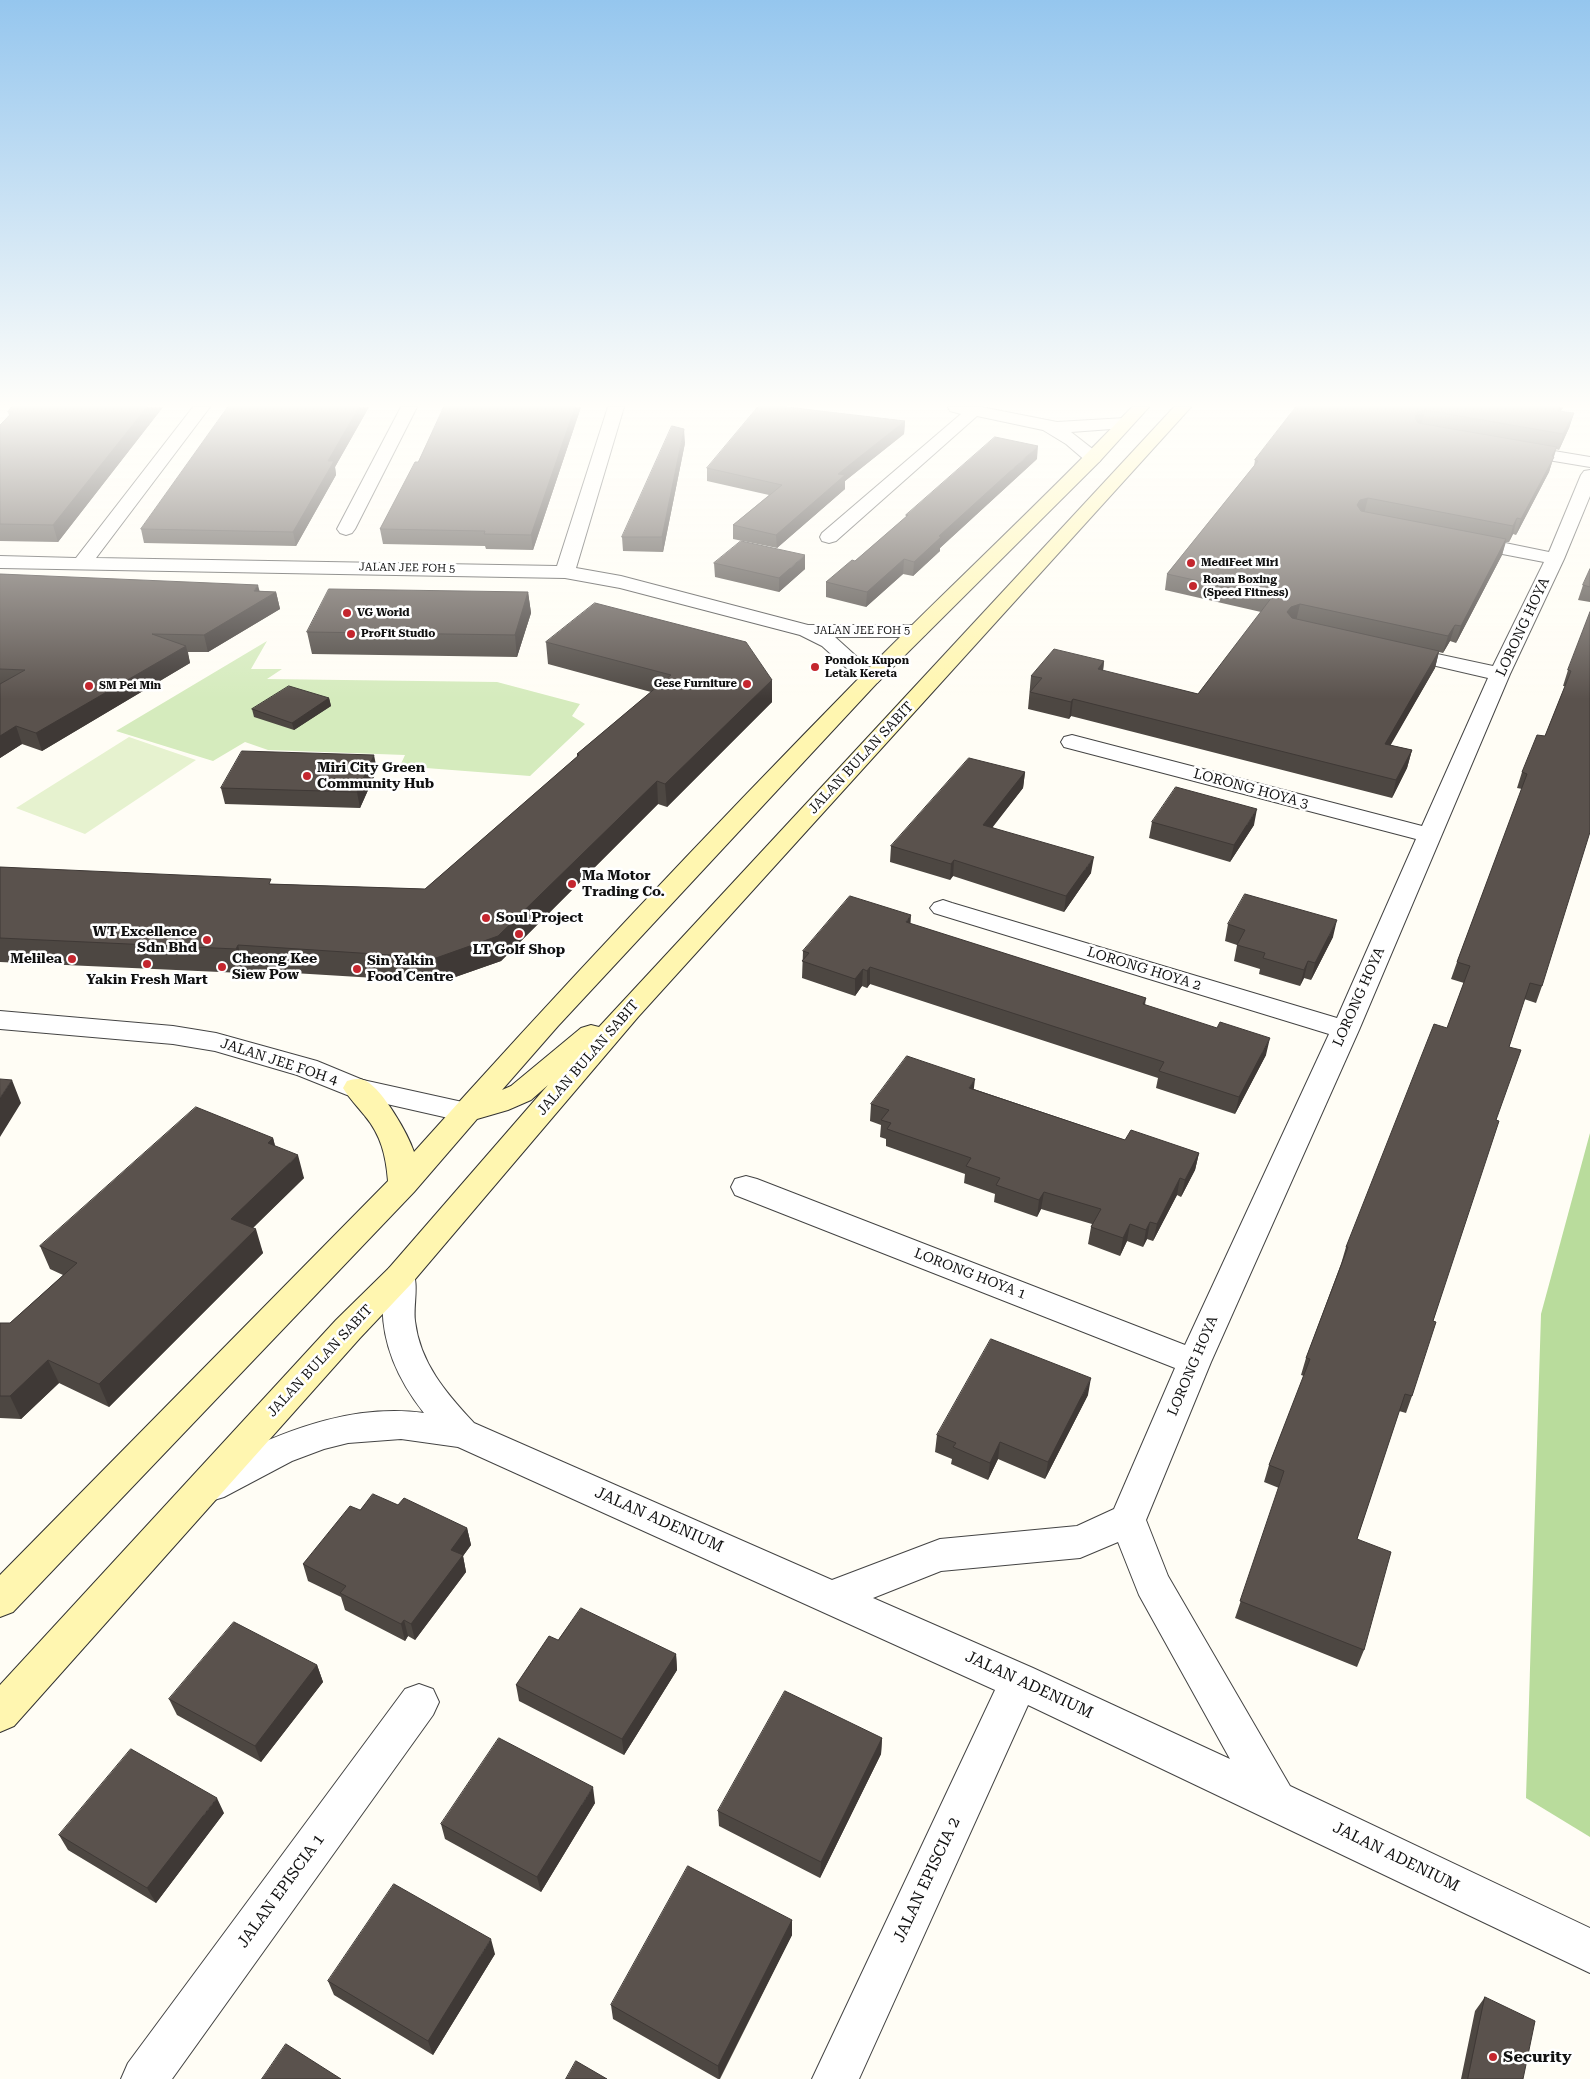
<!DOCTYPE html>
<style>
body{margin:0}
canvas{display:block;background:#fffdf5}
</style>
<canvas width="1590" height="2079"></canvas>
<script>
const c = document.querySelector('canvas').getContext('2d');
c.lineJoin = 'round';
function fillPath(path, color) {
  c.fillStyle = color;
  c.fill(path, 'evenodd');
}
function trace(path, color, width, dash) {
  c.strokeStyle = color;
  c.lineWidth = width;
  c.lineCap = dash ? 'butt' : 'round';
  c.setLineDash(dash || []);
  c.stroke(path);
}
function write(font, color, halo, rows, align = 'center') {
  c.font = font + ' "Roboto Serif",serif';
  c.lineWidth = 5;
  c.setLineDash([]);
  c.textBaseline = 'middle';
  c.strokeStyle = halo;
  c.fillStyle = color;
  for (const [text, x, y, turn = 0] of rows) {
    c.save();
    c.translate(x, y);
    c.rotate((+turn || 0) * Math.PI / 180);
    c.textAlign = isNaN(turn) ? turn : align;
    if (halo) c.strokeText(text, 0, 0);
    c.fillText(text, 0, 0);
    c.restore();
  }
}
fillPath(new Path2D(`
 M 267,641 L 251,669 L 282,669 L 267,679 L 497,682 L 580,704 L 572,716 L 585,724 L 530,776 L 400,766 L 405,755 L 268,750 L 245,742 L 213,761 L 116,731 Z`), '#d5ebbd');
fillPath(new Path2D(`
 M 1590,1133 L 1590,1837 L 1526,1798 L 1541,1314 Z`), '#b9dc9c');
fillPath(new Path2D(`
 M 129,737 L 196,760 L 85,834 L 16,808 Z`), '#e6f2cf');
const minor = new Path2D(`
 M 193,407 L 210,407 L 96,558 L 557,566 L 608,407 L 624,407 L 576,568 L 621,576 L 808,625 L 918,625 L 925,627 L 928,631 L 925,635 L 918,637 L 835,637 L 877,675 L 881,679 L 877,683 L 870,685 L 863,683 L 822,646 L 800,635 L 620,588 L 565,578 L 0,568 L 0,556 L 76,558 Z
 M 401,407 L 417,407 L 355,529 L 352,533 L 346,535 L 340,533 L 337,529 Z
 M 948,407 L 981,407 L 1057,422 L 1125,418 L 1131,420 L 1133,423 L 1131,426 L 1125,428 L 1071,432 L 1099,454 L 1102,458 L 1099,462 L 1093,463 L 1087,462 L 1066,444 L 1043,430 L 977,416 L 836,541 L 829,543 L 822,541 L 820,537 L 822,533 L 961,414 L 950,411 Z
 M 1518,445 L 1590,457 L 1590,467 L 1512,454 L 1510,450 L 1512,446 Z
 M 1590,470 L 1590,496 L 1564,559 L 1510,674 L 1359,1030 L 1211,1362 L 1146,1520 L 1168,1576 L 1290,1786 L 1590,1928 L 1590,1973 L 1028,1705 L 859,2079 L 812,2079 L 995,1690 L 458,1447 L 401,1439 L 348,1443 L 324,1449 L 292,1461 L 224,1497 L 211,1501 L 198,1497 L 193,1486 C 195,1483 196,1478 198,1476 C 204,1469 224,1462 232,1457 C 292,1427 357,1404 424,1413 C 398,1380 380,1341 383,1298 C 383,1287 383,1277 389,1268 L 400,1264 L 411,1268 C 420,1283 413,1303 415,1321 C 420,1363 446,1393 474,1423 L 832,1580 L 940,1539 L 1077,1526 L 1114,1509 L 1175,1368 L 735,1195 L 731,1187 L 735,1179 L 746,1176 L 757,1179 L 1185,1345 L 1329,1034 L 934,913 L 930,908 L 934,903 L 943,900 L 952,903 L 1337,1018 L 1416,839 L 1064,747 L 1061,742 L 1064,737 L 1072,735 L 1422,826 L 1488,678 L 1393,656 L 1390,652 L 1393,648 L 1400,646 L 1493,666 L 1544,562 L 1466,547 L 1459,545 L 1457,541 L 1459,537 L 1466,535 L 1549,552 L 1581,475 L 1584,471 ZM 1118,1542 L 1139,1595 L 1230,1759 L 1033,1668 L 873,1598 L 941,1571 L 1080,1558 Z
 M 0,1011 L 173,1026 L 216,1033 L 317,1061 L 363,1080 L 476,1105 L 480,1112 L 476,1119 L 466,1122 L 347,1095 L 297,1075 L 215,1051 L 173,1044 L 0,1029 Z
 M 419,1684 L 433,1689 L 439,1702 L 433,1715 L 172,2079 L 121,2079 L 128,2063 L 405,1689 Z`);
const secondary = new Path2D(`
 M 1132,407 L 1149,407 L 1099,462 L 877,683 L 558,1026 L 502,1090 L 511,1086 L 581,1028 L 591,1025 L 599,1027 L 1174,407 L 1191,407 L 638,1017 L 411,1284 L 360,1338 L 14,1726 L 0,1732 L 0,1685 L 336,1320 L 389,1268 L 548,1085 L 531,1100 L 508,1110 L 477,1119 L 414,1192 L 13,1612 L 0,1617 L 0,1575 L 388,1181 C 386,1156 381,1135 365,1116 C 357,1106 349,1098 343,1088 L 347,1081 C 354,1079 359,1078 366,1081 C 383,1090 408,1134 414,1152 C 559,990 709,831 862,675 C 951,585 1044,499 1132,407 Z`);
trace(minor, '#444', 2);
trace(secondary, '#333', 2);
fillPath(minor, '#fff');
fillPath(secondary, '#fff6b0');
fillPath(new Path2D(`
 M 12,407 L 163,407 L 58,542 L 0,541 L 0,425 L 9,415 L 8,412 Z
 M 228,407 L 369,407 L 335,467 L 336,475 L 296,546 L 144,543 L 141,529 Z
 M 581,407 L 533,550 L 486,549 L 485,546 L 383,544 L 380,529 L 418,462 Z
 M 1296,407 L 1563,407 L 1561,411 L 1574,413 L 1569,428 L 1559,450 L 1556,449 L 1549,472 L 1516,535 L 1513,534 L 1509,542 L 1506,542 L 1502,555 L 1456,643 L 1450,641 L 1443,653 L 1439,652 L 1435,668 L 1390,745 L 1412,750 L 1407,768 L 1392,798 L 1071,716 L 1069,719 L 1028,709 L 1031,676 L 1104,661 L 1103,671 L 1198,694 L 1261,612 L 1165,590 L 1167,574 L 1254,466 L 1255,460 Z
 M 905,421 L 904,434 L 845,481 L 845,489 L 777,548 L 733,539 L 733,525 L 769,495 L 707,481 L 707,468 Z
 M 685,443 L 663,552 L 623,551 L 622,537 Z
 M 1037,459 L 940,548 L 940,551 L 913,576 L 903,574 L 866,607 L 826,597 L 826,582 L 855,561 L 906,517 L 906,515 Z
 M 714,563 L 805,569 L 779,592 L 715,577 Z
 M 1590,569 L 1590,602 L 1578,600 L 1583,585 Z
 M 0,574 L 276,592 L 280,609 L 208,652 L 188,652 L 190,663 L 42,751 L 22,744 L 0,758 Z
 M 528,592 L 531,613 L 517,657 L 312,654 L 307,632 Z
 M 1590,612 L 1542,986 L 1536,1003 L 1524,999 L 1509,1047 L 1496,1120 L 1433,1321 L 1412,1396 L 1406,1413 L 1399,1411 L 1357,1539 L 1364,1650 L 1357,1667 L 1235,1618 L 1279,1488 L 1264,1482 L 1269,1465 L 1304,1376 L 1301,1375 L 1306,1358 L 1341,1264 L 1346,1247 L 1447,1028 L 1464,983 L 1451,979 L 1457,962 L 1522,789 L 1517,788 L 1522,772 L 1545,736 L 1565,686 L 1563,686 L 1568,670 Z
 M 546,642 L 772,680 L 772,702 L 667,807 L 658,804 L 501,961 L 441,982 L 244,970 L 242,973 L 0,962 L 0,867 L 272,884 L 425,889 L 577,757 L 577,754 L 651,692 L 548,664 Z
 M 329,698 L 331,706 L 294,730 L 254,717 L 252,709 Z
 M 377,770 L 360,808 L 225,804 L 221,788 Z
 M 1025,772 L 1023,788 L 992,827 L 1091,873 L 1064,912 L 953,876 L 950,880 L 890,862 L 891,846 Z
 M 1152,822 L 1254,825 L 1230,862 L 1149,838 Z
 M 911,924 L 1146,998 L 1145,1005 L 1266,1055 L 1235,1114 L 1156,1088 L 1158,1078 L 870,984 L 867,988 L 862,986 L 855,996 L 802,978 L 803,951 Z
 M 1228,924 L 1333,937 L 1311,980 L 1304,978 L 1300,986 L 1259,974 L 1260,969 L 1234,961 L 1237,945 L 1225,941 Z
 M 974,1089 L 1125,1140 L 1199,1153 L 1195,1170 L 1181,1197 L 1177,1195 L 1153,1241 L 1147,1239 L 1143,1247 L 1127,1241 L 1120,1256 L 1088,1244 L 1091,1227 L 1092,1224 L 1041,1209 L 1037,1217 L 994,1202 L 995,1194 L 964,1183 L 965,1174 L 886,1146 L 886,1139 L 880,1137 L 881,1125 L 870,1121 L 871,1104 Z
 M 273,1138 L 275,1146 L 304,1178 L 253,1228 L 263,1253 L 109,1407 L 59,1383 L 21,1419 L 0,1418 L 0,1323 L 10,1323 L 63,1275 L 50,1269 L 40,1246 Z
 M 1088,1395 L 1045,1479 L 998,1459 L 988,1480 L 951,1464 L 952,1459 L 935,1452 L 937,1435 Z
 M 398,1505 L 467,1528 L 471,1545 L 463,1556 L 466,1572 L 415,1640 L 408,1636 L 405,1641 L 345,1610 L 341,1597 L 308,1581 L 303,1564 L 360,1510 Z
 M 558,1640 L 676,1654 L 677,1670 L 624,1755 L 519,1701 L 516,1685 Z
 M 317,1665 L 323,1682 L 261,1762 L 177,1715 L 169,1699 Z
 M 882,1738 L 881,1754 L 820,1878 L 719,1826 L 718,1811 Z
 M 595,1803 L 541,1892 L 445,1839 L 441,1824 Z
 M 224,1813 L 156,1903 L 68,1850 L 59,1835 Z
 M 792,1920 L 792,1935 L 720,2079 L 718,2079 L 613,2019 L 611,2005 Z
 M 495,1954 L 433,2055 L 334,1995 L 328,1981 Z
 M 1485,1997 L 1523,2079 L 1461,2079 L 1475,2011 Z`), '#4d4742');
fillPath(new Path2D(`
 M 147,407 L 163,407 L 58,542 L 53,525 Z
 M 359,407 L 369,407 L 335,467 L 336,475 L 296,546 L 293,532 L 328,461 Z
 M 575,407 L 581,407 L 533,550 L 531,535 Z
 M 1560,407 L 1563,407 L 1554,426 L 1558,411 Z
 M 1425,410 L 1421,425 L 1413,427 L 1415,418 L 1417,412 Z
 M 1574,413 L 1569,428 L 1559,450 L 1563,434 Z
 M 905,421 L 904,434 L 845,481 L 845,489 L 777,548 L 776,535 L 838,474 Z
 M 684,429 L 685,443 L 663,552 L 662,537 Z
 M 1038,446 L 1037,459 L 940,548 L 940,551 L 913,576 L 914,562 L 939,536 Z
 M 1557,447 L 1549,472 L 1516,535 L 1521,519 Z
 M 1368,498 L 1364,514 L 1357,505 L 1360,500 Z
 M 1517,518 L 1513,534 L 1509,542 L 1513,526 Z
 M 1506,539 L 1502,555 L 1456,643 L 1461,626 Z
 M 805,555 L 805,569 L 779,592 L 779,578 Z
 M 904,559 L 903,574 L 866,607 L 867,592 Z
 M 258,585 L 262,601 L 276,592 L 280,609 L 208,652 L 204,635 L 254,591 Z
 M 528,592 L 531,613 L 517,657 L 515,635 Z
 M 1300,604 L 1296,621 L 1288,624 L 1287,612 L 1291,607 Z
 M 1455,625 L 1450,641 L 1443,653 L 1448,636 Z
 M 186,646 L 190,663 L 42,751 L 36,733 Z
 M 1439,651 L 1435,668 L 1381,762 L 1385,744 Z
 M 1104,661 L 1102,679 L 1098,669 Z
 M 772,680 L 772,702 L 667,807 L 665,784 Z
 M 329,698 L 331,706 L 294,730 L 292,723 Z
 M 1073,699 L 1071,716 L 1069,719 L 1071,702 Z
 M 16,726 L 22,744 L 0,758 L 0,736 Z
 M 1412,750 L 1407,768 L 1392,798 L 1396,780 Z
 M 374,755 L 377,770 L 360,808 L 357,792 Z
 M 1025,772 L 1023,788 L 982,841 L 983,825 Z
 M 657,781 L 658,804 L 501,961 L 441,982 L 436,958 Z
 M 1257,809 L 1254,825 L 1230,862 L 1234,845 Z
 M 1094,857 L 1091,873 L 1064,912 L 1066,896 Z
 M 954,860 L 953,876 L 950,880 L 951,864 Z
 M 911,915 L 910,932 L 906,922 Z
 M 1337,920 L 1333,937 L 1311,980 L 1315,963 Z
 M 238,945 L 244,970 L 242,973 L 236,949 Z
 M 1308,961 L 1304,978 L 1300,986 L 1304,970 Z
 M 870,967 L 870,984 L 867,988 L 867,971 Z
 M 863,969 L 862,986 L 855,996 L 855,979 Z
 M 1270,1038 L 1266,1055 L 1235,1114 L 1239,1097 Z
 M 975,1079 L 973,1096 L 969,1088 Z
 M 12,1080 L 21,1103 L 0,1137 L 0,1098 Z
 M 273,1138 L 279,1161 L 268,1143 Z
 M 1199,1153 L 1195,1170 L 1181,1197 L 1185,1180 Z
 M 298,1155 L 304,1178 L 238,1242 L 231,1219 Z
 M 1180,1178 L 1177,1195 L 1153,1241 L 1157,1224 Z
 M 1044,1192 L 1041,1209 L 1037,1217 L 1039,1200 Z
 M 1150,1222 L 1147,1239 L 1143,1247 L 1146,1230 Z
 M 1130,1224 L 1127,1241 L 1120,1256 L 1123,1238 Z
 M 256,1229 L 263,1253 L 109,1407 L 99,1384 Z
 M 48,1360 L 59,1383 L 21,1419 L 10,1396 Z
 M 1091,1378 L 1088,1395 L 1045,1479 L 1048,1462 Z
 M 1000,1442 L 998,1459 L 988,1480 L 990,1463 Z
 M 467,1528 L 471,1545 L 463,1556 L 466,1572 L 415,1640 L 411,1624 L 451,1550 Z
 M 404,1620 L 408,1636 L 405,1641 L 401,1624 Z
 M 676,1654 L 677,1670 L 624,1755 L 622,1739 Z
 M 317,1665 L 323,1682 L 261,1762 L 255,1746 Z
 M 882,1738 L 881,1754 L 820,1878 L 821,1862 Z
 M 593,1787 L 595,1803 L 541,1892 L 537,1877 Z
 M 217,1798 L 224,1813 L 156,1903 L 147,1888 Z
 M 792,1920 L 792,1935 L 719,2079 L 718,2066 Z
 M 491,1939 L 495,1954 L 433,2055 L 428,2041 Z`), '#3f3936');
const building = new Path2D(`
 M 12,407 L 147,407 L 53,525 L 0,524 L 0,425 L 13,412 L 8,412 Z
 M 228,407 L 359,407 L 328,461 L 334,461 L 293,532 L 141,529 Z
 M 444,407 L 575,407 L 531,535 L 484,534 L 485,531 L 380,529 L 415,462 L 418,462 Z
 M 758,407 L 787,407 L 905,421 L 838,474 L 845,475 L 776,535 L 733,525 L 782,485 L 707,468 Z
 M 1296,407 L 1560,407 L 1558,411 L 1574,413 L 1563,434 L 1425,410 L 1417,412 L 1415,418 L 1418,423 L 1557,447 L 1552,456 L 1554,457 L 1521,519 L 1517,518 L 1513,526 L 1368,498 L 1360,500 L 1357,505 L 1361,511 L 1506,539 L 1461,626 L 1455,625 L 1448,636 L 1300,604 L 1291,607 L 1287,612 L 1292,618 L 1439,651 L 1385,744 L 1412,750 L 1396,780 L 1073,699 L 1071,702 L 1030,692 L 1042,678 L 1031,676 L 1054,649 L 1104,661 L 1098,669 L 1198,694 L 1272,597 L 1167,574 L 1258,461 L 1255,460 Z
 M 672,426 L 684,429 L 662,537 L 622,537 Z
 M 995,437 L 1038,446 L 939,536 L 941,537 L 914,562 L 904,559 L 867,592 L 826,582 L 852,560 L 855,561 L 908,515 L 906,515 Z
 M 741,541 L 805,555 L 779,578 L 714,563 Z
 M 1590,569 L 1590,587 L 1583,585 Z
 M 0,574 L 258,585 L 254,591 L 276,592 L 204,635 L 152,634 L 186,646 L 36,733 L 16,726 L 0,736 L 0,684 L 25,670 L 0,669 Z
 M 329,589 L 528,592 L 515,635 L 307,632 Z
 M 595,603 L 746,642 L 772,680 L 665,784 L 657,781 L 498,936 L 436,958 L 238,945 L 236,949 L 0,938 L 0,867 L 271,879 L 269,884 L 425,889 L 579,755 L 577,754 L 671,675 L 546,642 Z
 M 1590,612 L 1590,832 L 1542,986 L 1530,983 L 1509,1047 L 1521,1050 L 1496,1120 L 1499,1121 L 1433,1321 L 1436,1322 L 1412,1396 L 1405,1394 L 1357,1539 L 1391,1552 L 1364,1650 L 1240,1601 L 1284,1471 L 1269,1465 L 1310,1359 L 1306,1358 L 1348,1247 L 1346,1247 L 1434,1024 L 1447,1028 L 1470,966 L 1457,962 L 1527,774 L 1522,772 L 1537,735 L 1545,736 L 1571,671 L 1568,670 Z
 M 289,686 L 329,698 L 292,723 L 252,709 Z
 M 242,751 L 374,755 L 357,792 L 221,788 Z
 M 969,758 L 1025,772 L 983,825 L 1094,857 L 1066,896 L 954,860 L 951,864 L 891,846 Z
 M 1176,787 L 1257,809 L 1234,845 L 1152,822 Z
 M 1245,894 L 1337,920 L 1315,963 L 1308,961 L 1304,970 L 1263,958 L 1265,953 L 1237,945 L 1245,930 L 1228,924 Z
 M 850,896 L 911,915 L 906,922 L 1146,998 L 1143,1004 L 1217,1028 L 1220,1022 L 1270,1038 L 1239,1097 L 1159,1071 L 1164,1062 L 870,967 L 867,971 L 863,969 L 855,979 L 802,961 L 809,953 L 803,951 Z
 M 907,1056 L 975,1079 L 969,1088 L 1125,1140 L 1131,1130 L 1199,1153 L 1185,1180 L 1180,1178 L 1157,1224 L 1150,1222 L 1146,1230 L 1130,1224 L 1123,1238 L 1091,1227 L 1101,1209 L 1044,1192 L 1039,1200 L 996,1185 L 1000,1178 L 966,1166 L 971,1158 L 887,1129 L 891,1123 L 881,1120 L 889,1110 L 871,1104 Z
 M 0,1079 L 12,1080 L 0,1098 Z
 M 196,1107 L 273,1138 L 268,1143 L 298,1155 L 231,1219 L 256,1229 L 99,1384 L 48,1360 L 10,1396 L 0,1396 L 0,1323 L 10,1323 L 77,1263 L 40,1246 Z
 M 991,1339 L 1091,1378 L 1048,1462 L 1000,1442 L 990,1463 L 953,1447 L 956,1443 L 937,1435 Z
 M 373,1494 L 398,1505 L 404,1498 L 467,1528 L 451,1550 L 463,1555 L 411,1624 L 404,1620 L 401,1624 L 340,1593 L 346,1586 L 303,1564 L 350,1506 L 360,1510 Z
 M 581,1608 L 676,1654 L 622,1739 L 516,1685 L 549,1636 L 558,1640 Z
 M 234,1622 L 317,1665 L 255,1746 L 169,1699 Z
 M 785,1691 L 882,1738 L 821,1862 L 718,1811 Z
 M 499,1738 L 593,1787 L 537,1877 L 441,1824 Z
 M 131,1749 L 217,1798 L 147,1888 L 59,1835 Z
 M 688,1866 L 792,1920 L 718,2066 L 611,2005 Z
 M 394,1884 L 491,1939 L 428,2041 L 328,1981 Z
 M 1485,1997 L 1535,2021 L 1523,2079 L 1468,2079 Z
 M 286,2044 L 341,2079 L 262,2079 Z
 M 576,2061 L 607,2079 L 566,2079 Z`);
fillPath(building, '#5a524d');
trace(building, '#3f3936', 1);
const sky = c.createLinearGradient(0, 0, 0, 699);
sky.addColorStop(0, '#95c6ee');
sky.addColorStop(0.58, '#fffefa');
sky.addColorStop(1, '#fffefa00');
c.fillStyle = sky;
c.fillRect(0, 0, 1590, 699);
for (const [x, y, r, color] of [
 [1191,563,5,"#c4262e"],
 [1193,586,5,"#c4262e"],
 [347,613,5,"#c4262e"],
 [351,634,5,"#c4262e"],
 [815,667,5,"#c4262e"],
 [747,684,5,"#c4262e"],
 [89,686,5,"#c4262e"],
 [307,776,5,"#c4262e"],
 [572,884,5,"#c4262e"],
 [486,918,5,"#c4262e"],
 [519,934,5,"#c4262e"],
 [207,940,5,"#c4262e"],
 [72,959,5,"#c4262e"],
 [147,964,5,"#c4262e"],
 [222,967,5,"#c4262e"],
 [357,969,5,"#c4262e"],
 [1493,2057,5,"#c4262e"]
]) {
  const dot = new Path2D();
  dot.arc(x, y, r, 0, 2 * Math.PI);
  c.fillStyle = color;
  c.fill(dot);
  trace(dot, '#fff', 2);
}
write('bold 11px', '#111', '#fff', [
 ["MediFeet Miri",1201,563],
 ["Roam Boxing",1203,580],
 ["(Speed Fitness)",1203,593],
 ["VG World",357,613],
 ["ProFit Studio",361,634],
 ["Pondok Kupon",825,661],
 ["Letak Kereta",825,674],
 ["Gese Furniture",737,684,"right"],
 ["SM Pei Min",99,686]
], 'left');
write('11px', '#111', '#fff', [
 ["JALAN JEE FOH 5",407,568,1],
 ["JALAN JEE FOH 5",862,631]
]);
write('14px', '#111', '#fff', [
 ["LORONG HOYA",1523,627,-65],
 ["JALAN BULAN SABIT",861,758,-47],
 ["LORONG HOYA 3",1251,789,15],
 ["LORONG HOYA 2",1144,969,17],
 ["LORONG HOYA",1359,997,-66],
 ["JALAN BULAN SABIT",588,1058,-49],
 ["JALAN JEE FOH 4",279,1062,18],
 ["LORONG HOYA 1",970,1274,21],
 ["JALAN BULAN SABIT",320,1361,-47],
 ["LORONG HOYA",1193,1366,-67]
]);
write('bold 14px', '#111', '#fff', [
 ["Miri City Green",317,768],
 ["Community Hub",317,784],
 ["Ma Motor",582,876],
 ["Trading Co.",582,892],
 ["Soul Project",496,918],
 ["WT Excellence",197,932,"right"],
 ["Sdn Bhd",197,948,"right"],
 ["LT Golf Shop",519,950,"center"],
 ["Melilea",62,959,"right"],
 ["Cheong Kee",232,959],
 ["Siew Pow",232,975],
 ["Sin Yakin",367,961],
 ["Food Centre",367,977],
 ["Yakin Fresh Mart",147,980,"center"]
], 'left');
write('16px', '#111', '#fff', [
 ["JALAN ADENIUM",659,1520,24],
 ["JALAN ADENIUM",1029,1685,25],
 ["JALAN ADENIUM",1396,1857,26],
 ["JALAN EPISCIA 2",927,1880,-65],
 ["JALAN EPISCIA 1",281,1891,-54]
]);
write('bold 16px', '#111', '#fff', [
 ["Security",1503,2057]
], 'left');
</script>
